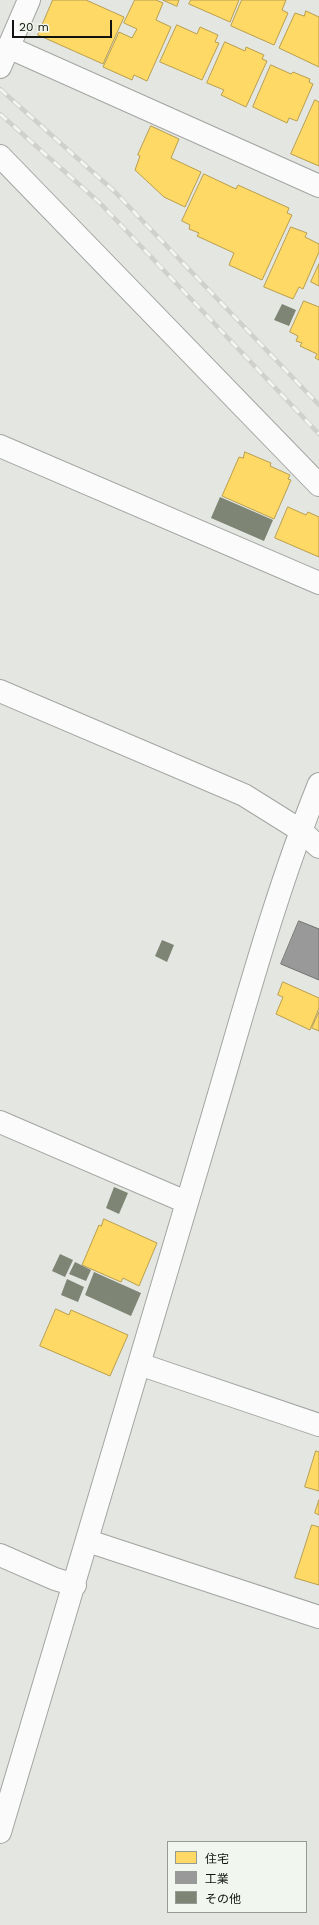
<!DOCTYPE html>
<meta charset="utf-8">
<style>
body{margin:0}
#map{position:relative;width:319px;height:1925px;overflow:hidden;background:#e4e6e2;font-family:"Work Sans","Noto Sans JP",sans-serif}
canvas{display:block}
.legend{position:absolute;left:167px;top:1841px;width:140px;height:72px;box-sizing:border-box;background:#f1f6ee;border:1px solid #979b95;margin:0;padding:5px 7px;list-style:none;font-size:12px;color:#111310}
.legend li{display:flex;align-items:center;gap:8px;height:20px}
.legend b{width:20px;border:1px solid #979b95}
.scale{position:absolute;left:12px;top:20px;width:100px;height:18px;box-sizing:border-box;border:2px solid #111310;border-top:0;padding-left:5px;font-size:12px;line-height:14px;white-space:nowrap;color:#111310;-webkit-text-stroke:3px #f1f6ee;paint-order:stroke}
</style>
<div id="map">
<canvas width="319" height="1925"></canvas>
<ul class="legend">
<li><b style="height:11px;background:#ffd966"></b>住宅</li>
<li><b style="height:11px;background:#999"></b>工業</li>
<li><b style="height:11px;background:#7e8574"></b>その他</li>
</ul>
<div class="scale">20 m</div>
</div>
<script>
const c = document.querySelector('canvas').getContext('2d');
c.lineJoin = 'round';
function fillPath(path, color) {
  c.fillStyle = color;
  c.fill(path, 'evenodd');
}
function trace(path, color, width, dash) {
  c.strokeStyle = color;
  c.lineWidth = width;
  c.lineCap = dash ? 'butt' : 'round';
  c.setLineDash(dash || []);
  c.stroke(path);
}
const homes = new Path2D(`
 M 53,0 L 86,0 L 124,17 L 103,64 L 38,35 Z
 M 135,0 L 156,0 L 163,3 L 156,20 L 171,27 L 147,81 L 134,75 L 132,80 L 103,67 L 119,32 L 132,38 L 137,29 L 124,23 Z
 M 163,0 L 179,0 L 177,6 Z
 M 191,0 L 239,0 L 230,22 L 189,4 Z
 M 242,0 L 286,0 L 282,10 L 288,13 L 274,45 L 231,26 Z
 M 306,11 L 319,17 L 319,67 L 279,48 L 295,13 L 304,16 Z
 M 177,25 L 197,34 L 200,27 L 218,35 L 215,42 L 219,43 L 202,80 L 160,62 Z
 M 225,42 L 245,51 L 246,47 L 264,55 L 262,59 L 267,61 L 246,107 L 221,95 L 224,90 L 207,83 Z
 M 271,65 L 291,74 L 293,72 L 310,79 L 309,82 L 313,84 L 297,121 L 289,118 L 287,123 L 253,107 Z
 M 315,100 L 319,102 L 319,166 L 291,154 Z
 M 151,126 L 179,139 L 171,158 L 201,172 L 185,207 L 164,197 L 135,170 L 140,156 L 138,155 Z
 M 204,174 L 236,189 L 238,185 L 289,208 L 287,213 L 292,215 L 262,280 L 229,265 L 234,253 L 197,236 L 199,233 L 189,229 L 190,225 L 182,221 Z
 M 291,227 L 307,233 L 305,237 L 319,244 L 319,252 L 303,289 L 299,287 L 293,299 L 264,287 Z
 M 319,264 L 319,286 L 311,282 Z
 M 304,301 L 319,307 L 319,360 L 315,358 L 317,354 L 300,346 L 302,343 L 296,341 L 298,336 L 290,332 Z
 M 245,452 L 271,463 L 270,466 L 290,475 L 288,479 L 291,480 L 274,519 L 222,496 L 239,457 L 243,458 Z
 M 288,507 L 306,515 L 308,512 L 319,517 L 319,557 L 275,538 Z
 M 283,982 L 319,998 L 319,1008 L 310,1030 L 276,1014 L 283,997 L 278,995 Z
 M 319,1012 L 319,1031 L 312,1028 Z
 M 104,1219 L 157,1243 L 139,1286 L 123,1278 L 121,1282 L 82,1265 L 99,1225 L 101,1226 Z
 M 56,1309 L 69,1315 L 71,1310 L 128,1335 L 110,1376 L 40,1346 Z
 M 316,1451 L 319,1452 L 319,1491 L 305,1487 Z
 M 319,1500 L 319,1515 L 315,1513 Z
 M 312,1525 L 319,1527 L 319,1585 L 295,1578 Z`);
fillPath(homes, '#ffd966');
trace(homes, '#b89e4c', 1);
const industry = new Path2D(`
 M 299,921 L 319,929 L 319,980 L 281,964 Z`);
fillPath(industry, '#999');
trace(industry, '#707170', 1);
fillPath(new Path2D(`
 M 282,304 L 296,310 L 289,326 L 274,320 Z
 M 220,497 L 273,520 L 264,541 L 211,518 Z
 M 162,940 L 174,945 L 167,962 L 155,956 Z
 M 114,1187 L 128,1193 L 119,1214 L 106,1208 Z
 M 60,1254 L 73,1260 L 65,1277 L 52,1271 Z
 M 75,1262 L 91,1270 L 86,1281 L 69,1274 Z
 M 94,1272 L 141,1293 L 131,1316 L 85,1295 Z
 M 67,1279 L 84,1287 L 78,1302 L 61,1295 Z`), '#7e8574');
const minor = new Path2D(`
 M 8,47 L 319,186
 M 0,67 L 29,0
 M 0,156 L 319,485
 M 0,446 L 319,583
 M 0,691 L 244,795 L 300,830 L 319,847
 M 0,1122 L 186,1202
 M 139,1364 L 319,1425
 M 88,1541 L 319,1617
 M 0,1555 L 55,1579 L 75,1585
 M 0,1832 C 70,1600 136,1367 207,1135 C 242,1018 273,898 319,784`);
trace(minor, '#a3a5a2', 24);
trace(minor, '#fbfbfb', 22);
const rail = new Path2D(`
 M 0,89 L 114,191 L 319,405
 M 0,114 L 100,203 L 319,434`);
trace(rail, '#d0d0cf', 4.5);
trace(rail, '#f1f6ee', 3, [9]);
</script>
